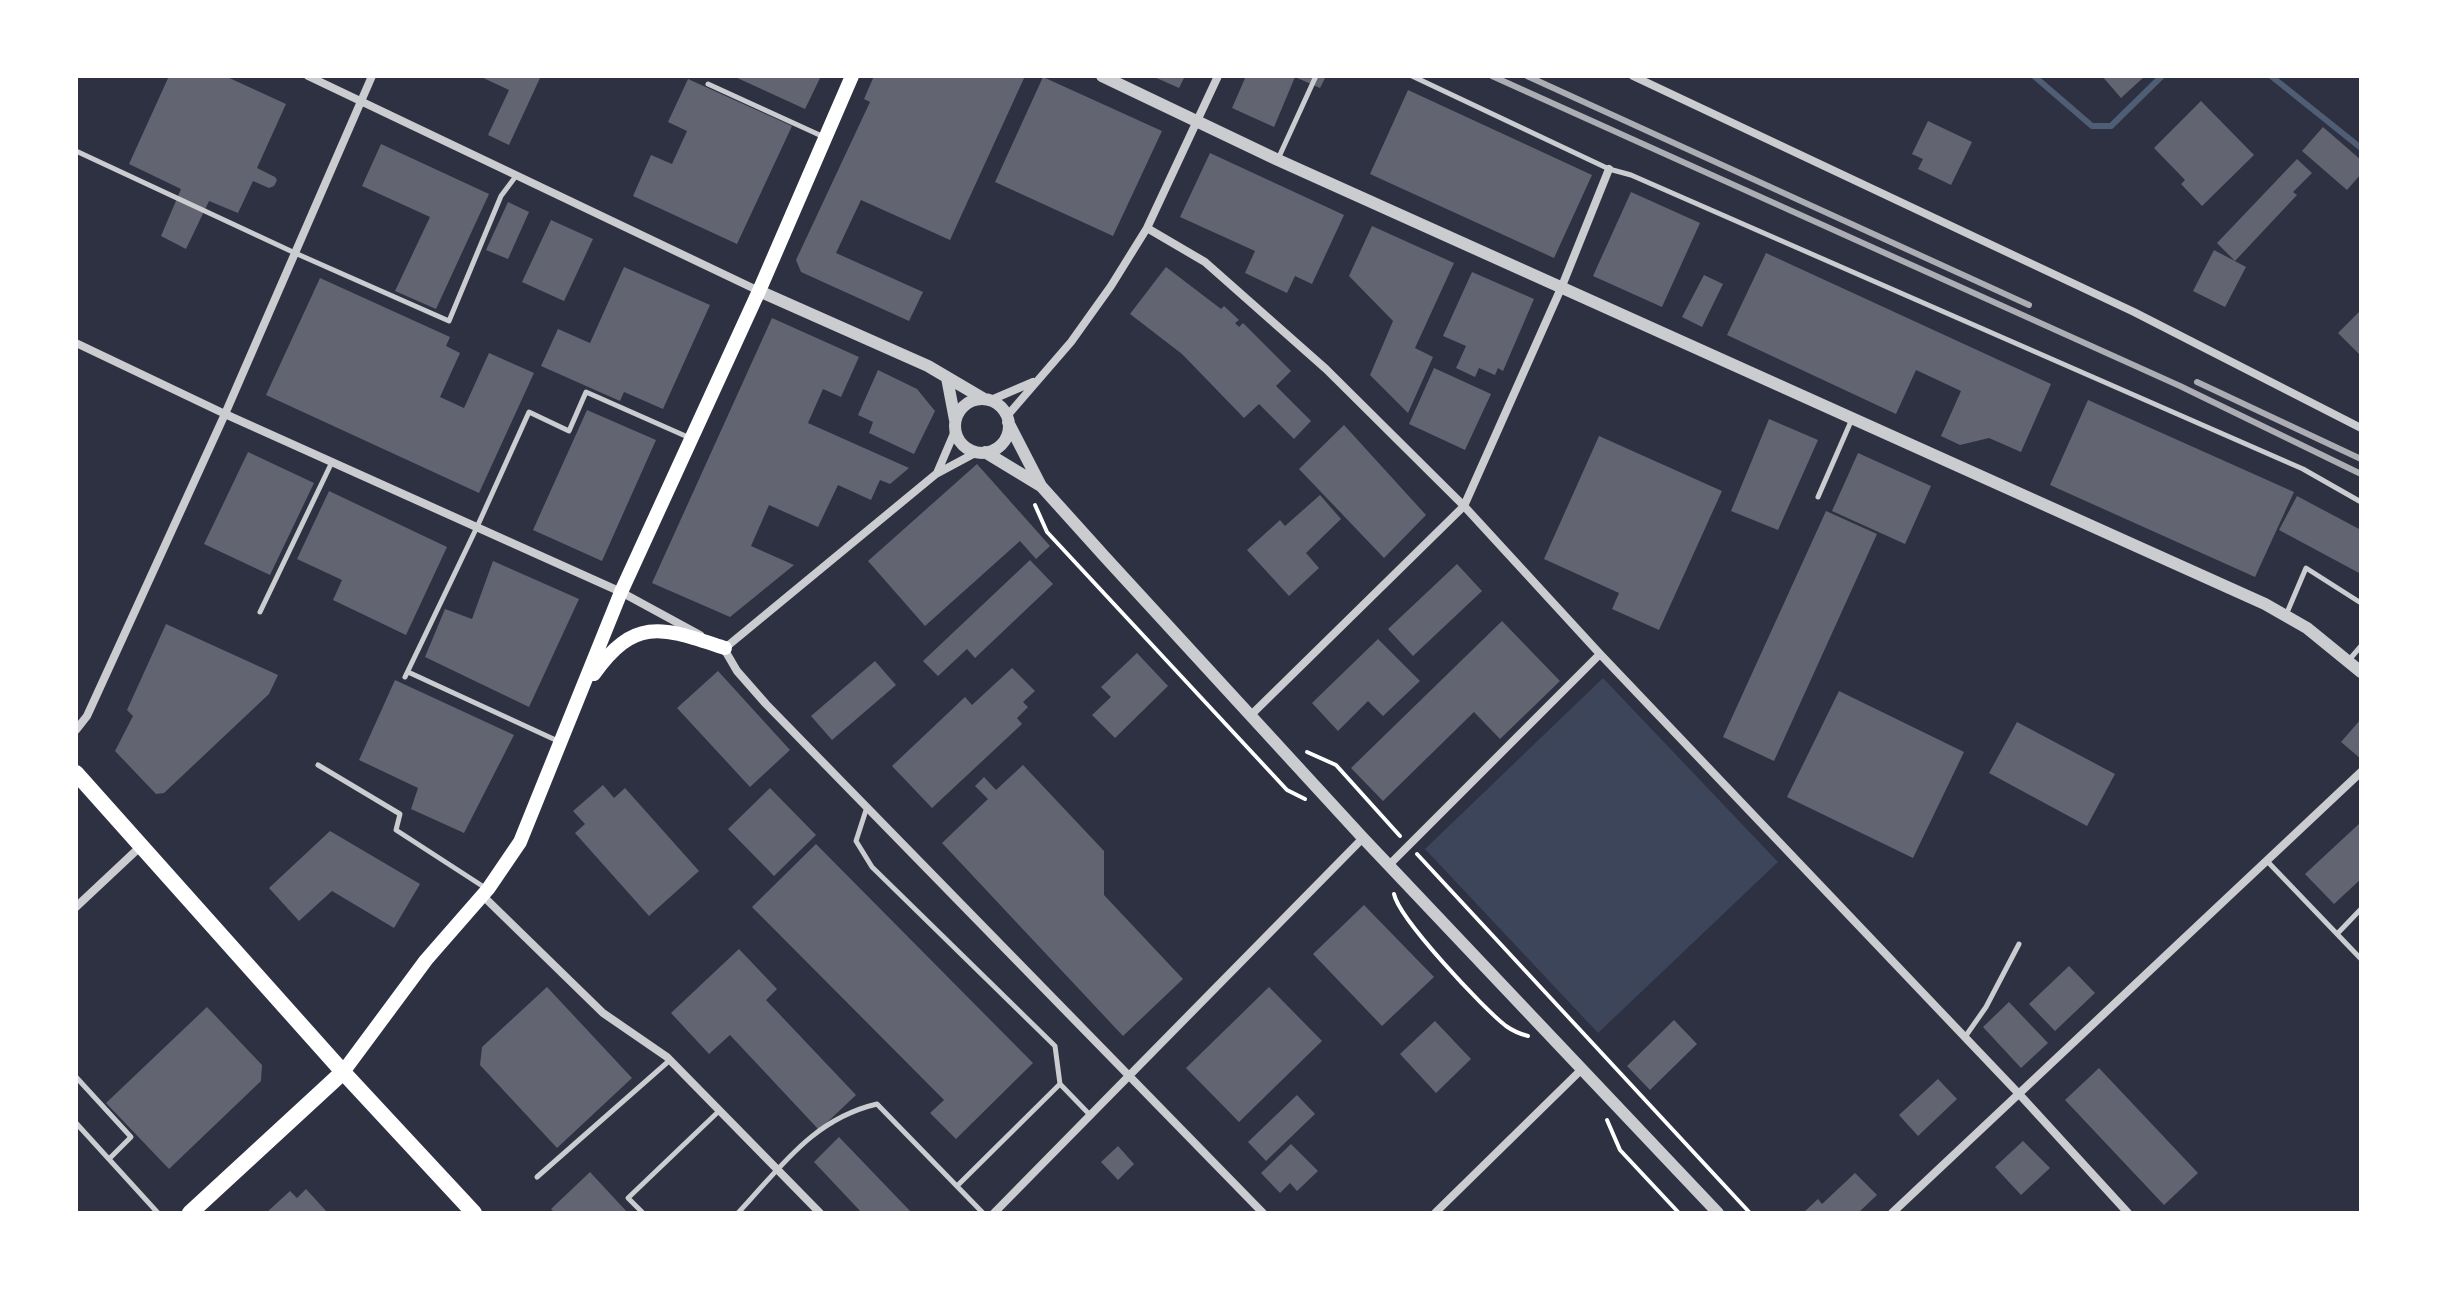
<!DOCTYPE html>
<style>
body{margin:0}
#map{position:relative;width:2437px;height:1289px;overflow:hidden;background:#2d3142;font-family:"Archivo Narrow",sans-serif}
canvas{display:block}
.frame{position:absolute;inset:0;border:78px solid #fff;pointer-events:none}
</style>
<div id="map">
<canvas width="2437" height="1289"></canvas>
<div class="frame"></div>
</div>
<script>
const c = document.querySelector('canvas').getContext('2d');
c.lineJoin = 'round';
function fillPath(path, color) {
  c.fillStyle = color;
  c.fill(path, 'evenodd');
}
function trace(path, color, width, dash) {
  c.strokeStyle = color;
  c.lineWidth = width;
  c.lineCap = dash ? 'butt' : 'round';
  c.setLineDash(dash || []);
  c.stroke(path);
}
fillPath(new Path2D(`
 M 1603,678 L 1778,862 L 1598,1033 L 1425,849 Z`), '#3c4559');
trace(new Path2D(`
 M 2034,76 L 2092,126 L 2111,126 L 2162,76
 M 2271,76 L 2361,148`), '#4f5d75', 6);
fillPath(new Path2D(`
 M 169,76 L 225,76 L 286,104 L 257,168 L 275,177 L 277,180 L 274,186 L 269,188 L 253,181 L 238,213 L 209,201 L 186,249 L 161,236 L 181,189 L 129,164 Z
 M 479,76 L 540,78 L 509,145 L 488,135 L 509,90 Z
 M 733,76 L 821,76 L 805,109 Z
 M 874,76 L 1025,76 L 950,240 L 861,200 L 836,253 L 923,292 L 909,321 L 801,272 L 796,260 L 870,102 L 864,99 Z
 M 1152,76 L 1185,76 L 1179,88 Z
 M 1246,76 L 1326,76 L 1320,88 L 1295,77 L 1274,127 L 1232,108 Z
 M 2102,76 L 2145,76 L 2121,98 Z
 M 1043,77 L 1162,131 L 1113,236 L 995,182 Z
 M 688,79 L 792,126 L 737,244 L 633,196 L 651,155 L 672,164 L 687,131 L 668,122 Z
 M 1408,90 L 1592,175 L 1554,258 L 1370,174 Z
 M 2201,101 L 2254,155 L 2202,206 L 2181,184 L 2185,180 L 2154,148 Z
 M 1928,121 L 1972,142 L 1951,185 L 1918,169 L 1923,159 L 1912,154 Z
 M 2323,127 L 2361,160 L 2361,174 L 2347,190 L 2302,151 Z
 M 381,144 L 489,194 L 436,309 L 395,291 L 430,217 L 362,186 Z
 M 1210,153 L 1344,215 L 1312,284 L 1295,276 L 1287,293 L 1245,273 L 1255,251 L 1180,217 Z
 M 2297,159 L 2312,173 L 2293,192 L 2297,195 L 2235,261 L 2217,243 Z
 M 1631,192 L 1700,223 L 1662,307 L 1593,276 Z
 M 508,202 L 529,212 L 508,259 L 486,250 Z
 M 551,220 L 593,239 L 564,301 L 522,282 Z
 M 1372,226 L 1454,263 L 1415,348 L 1433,357 L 1408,413 L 1370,375 L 1393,321 L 1349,276 Z
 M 2214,250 L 2246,267 L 2225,307 L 2193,291 Z
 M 1766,253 L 2051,384 L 2021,452 L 1989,438 L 1960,445 L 1941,436 L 1961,391 L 1916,370 L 1896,414 L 1727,335 Z
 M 624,267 L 710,305 L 663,409 L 624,392 L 620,401 L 541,366 L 558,329 L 590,343 Z
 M 1166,267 L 1221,309 L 1224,306 L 1239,320 L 1235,323 L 1239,327 L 1243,323 L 1291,371 L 1276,386 L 1311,421 L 1294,439 L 1259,404 L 1244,418 L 1182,354 L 1130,314 Z
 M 1472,272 L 1534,299 L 1503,371 L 1498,368 L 1495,375 L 1479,368 L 1475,377 L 1456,368 L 1466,346 L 1443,336 Z
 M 1704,275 L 1723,284 L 1702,327 L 1682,317 Z
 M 320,278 L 450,337 L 446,346 L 460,353 L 440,397 L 464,408 L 489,353 L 534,373 L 479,493 L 266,395 Z
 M 2361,310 L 2361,356 L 2338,333 Z
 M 772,318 L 859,357 L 841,397 L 823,389 L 808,423 L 909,468 L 890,484 L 880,480 L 871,500 L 838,485 L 818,527 L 769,505 L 751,546 L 794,565 L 730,617 L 652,583 Z
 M 1434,368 L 1491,394 L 1465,450 L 1409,424 Z
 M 878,370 L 917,389 L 935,411 L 914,454 L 869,433 L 873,422 L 858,415 Z
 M 2088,400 L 2294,492 L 2255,577 L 2050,485 Z
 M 587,410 L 656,440 L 602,561 L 533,530 Z
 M 1769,419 L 1818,440 L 1778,530 L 1731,511 Z
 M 1344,425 L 1426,515 L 1384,558 L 1299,469 Z
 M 1599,436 L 1722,491 L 1659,630 L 1612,609 L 1619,593 L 1544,559 Z
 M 248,452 L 314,483 L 270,575 L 204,544 Z
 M 1858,453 L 1931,486 L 1905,544 L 1832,511 Z
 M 977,464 L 1050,546 L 1036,559 L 1020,541 L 925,626 L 868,561 Z
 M 329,491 L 447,547 L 406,635 L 333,600 L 342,580 L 297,559 Z
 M 1320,495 L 1341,519 L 1306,553 L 1319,568 L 1289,596 L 1247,550 L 1280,520 L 1285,526 Z
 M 2297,496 L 2361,530 L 2361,574 L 2279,530 Z
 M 1826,511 L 1877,534 L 1774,761 L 1723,737 Z
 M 1030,560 L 1053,584 L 975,658 L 967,649 L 938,676 L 923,661 Z
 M 493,561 L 579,599 L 529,707 L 425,657 L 445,609 L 472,619 Z
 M 1457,564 L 1482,591 L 1413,656 L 1388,629 Z
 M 1502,621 L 1560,681 L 1500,739 L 1474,712 L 1383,801 L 1351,768 Z
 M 166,624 L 278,675 L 269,694 L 164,793 L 156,794 L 115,751 L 133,716 L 127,710 Z
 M 1378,639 L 1420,681 L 1383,716 L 1368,701 L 1338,731 L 1312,703 Z
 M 1137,653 L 1168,686 L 1115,738 L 1092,715 L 1111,697 L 1101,687 Z
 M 875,661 L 896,685 L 832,740 L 811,716 Z
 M 1012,668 L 1035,691 L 1023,702 L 1028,707 L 1017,718 L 1022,724 L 932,808 L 892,766 L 965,697 L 972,705 Z
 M 718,671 L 790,750 L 750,787 L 677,708 Z
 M 395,680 L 514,735 L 464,833 L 411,809 L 418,788 L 359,760 Z
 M 1839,691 L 1964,752 L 1913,858 L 1787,797 Z
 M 2361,719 L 2361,759 L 2341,742 Z
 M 2017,722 L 2115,774 L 2087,826 L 1989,773 Z
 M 1023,765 L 1104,851 L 1104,895 L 1183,979 L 1123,1036 L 942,843 L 988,799 L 975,786 L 984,777 L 996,790 Z
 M 603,785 L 614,798 L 625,788 L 699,871 L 649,916 L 575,833 L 585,824 L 573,811 Z
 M 770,788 L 816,835 L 774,876 L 728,829 Z
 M 2361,822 L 2361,879 L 2334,904 L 2305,874 Z
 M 330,831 L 420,884 L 394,928 L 332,891 L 299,921 L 269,888 Z
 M 816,844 L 1033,1063 L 956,1139 L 930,1113 L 944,1100 L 752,907 Z
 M 1364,905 L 1434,977 L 1382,1026 L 1313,954 Z
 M 739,949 L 777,989 L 766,1000 L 856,1095 L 819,1130 L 730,1035 L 709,1054 L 671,1013 Z
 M 2069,966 L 2095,993 L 2055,1031 L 2029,1004 Z
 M 547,987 L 632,1078 L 557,1148 L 480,1065 L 482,1047 Z
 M 1269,987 L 1322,1041 L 1239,1122 L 1186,1068 Z
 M 2009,1002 L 2048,1043 L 2021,1068 L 1983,1027 Z
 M 207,1007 L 262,1065 L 261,1081 L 169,1169 L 106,1103 Z
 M 1674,1020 L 1697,1044 L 1650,1090 L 1627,1066 Z
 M 1435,1021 L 1471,1059 L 1436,1093 L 1400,1054 Z
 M 2099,1068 L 2198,1173 L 2164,1205 L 2065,1100 Z
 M 1938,1079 L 1957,1099 L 1918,1136 L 1899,1115 Z
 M 1297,1095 L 1315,1114 L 1266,1161 L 1248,1142 Z
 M 839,1137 L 912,1213 L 862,1213 L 814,1162 Z
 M 2023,1141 L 2050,1168 L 2021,1195 L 1995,1167 Z
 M 1291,1144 L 1318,1171 L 1297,1191 L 1290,1183 L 1280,1193 L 1261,1173 Z
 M 1118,1146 L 1134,1164 L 1118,1180 L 1101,1162 Z
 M 590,1172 L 628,1213 L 555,1213 L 551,1209 Z
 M 1855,1173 L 1877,1195 L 1858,1213 L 1803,1213 L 1818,1199 L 1822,1204 Z
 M 306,1189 L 328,1213 L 266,1213 L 290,1191 L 297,1198 Z`), '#626471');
trace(new Path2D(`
 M 1035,505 L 1047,532 L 1287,790 L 1305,799
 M 1307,752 L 1336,765 L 1400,836
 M 1417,854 L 1750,1213
 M 1394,894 C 1399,919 1483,1008 1506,1026 C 1513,1031 1520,1034 1528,1036
 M 1607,1120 L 1620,1150 L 1679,1213`), '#fff', 4);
trace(new Path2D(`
 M 1412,76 L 1609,169 L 1631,175 L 2303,469 L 2361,502
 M 708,84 L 824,137
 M 76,151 L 295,253 L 449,321 L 501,196 L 516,176
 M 1278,159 L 1316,76
 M 1818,497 L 1852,419
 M 260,612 L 332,462
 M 2286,615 L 2306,568 L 2361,603
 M 2349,660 L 2361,646
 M 408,672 L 560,742
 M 405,677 L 477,527 L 529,412 L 569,431 L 586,392 L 690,438
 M 318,765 L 400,814 L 396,830 L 487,889
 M 867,807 L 856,841 L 872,867 L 1055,1046 L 1060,1084 L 1091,1116
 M 2267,861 L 2361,959
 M 2337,934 L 2361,909
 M 1965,1037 L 1986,1007 L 2019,944
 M 76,1077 L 131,1137 L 109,1159
 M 76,1123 L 158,1213
 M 537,1177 L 670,1060
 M 957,1186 L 1060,1084
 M 643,1213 L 628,1198 L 719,1111
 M 738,1213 C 781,1167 813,1119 877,1104 L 983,1213`), '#caccd0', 5);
trace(new Path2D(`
 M 308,76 L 759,291
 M 1633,76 L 2134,312 L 2361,428
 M 1147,228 L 1205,262 L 1326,369 L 1464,506 L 1600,654 L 2020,1095 L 2128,1213
 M 76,343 L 225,414 L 621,592 L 700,635
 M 991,400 L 1033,382
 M 1007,416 L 1071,342 L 1111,286 L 1147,228 L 1218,76
 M 937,473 L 955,431
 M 723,647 L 737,671 L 766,704 L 1263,1213
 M 725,648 L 936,474 L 977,452
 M 1251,715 L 1464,506 L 1562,286 L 1609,169
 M 76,730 L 87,716 L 225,414 L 372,76
 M 1389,865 L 1600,654
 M 483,896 L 603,1013 L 667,1057 L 820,1213
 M 76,907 L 141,846
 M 994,1213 L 1363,838
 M 1435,1213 L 1582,1069
 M 1892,1213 L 2361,772`), '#caccd0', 8);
trace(new Path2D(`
 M 1102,76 L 1278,160 L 2265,604 L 2307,628 L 2361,672
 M 759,291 L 928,366 L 984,399
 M 947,378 L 955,420
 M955 426a27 27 0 1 1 54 0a27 27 0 1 1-54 0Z
 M 1008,422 L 1041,486 L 1105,557 L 1363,838 L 1718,1213
 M 985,452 L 1041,486`), '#caccd0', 12);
trace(new Path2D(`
 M 594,674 C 636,614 666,629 725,648
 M 343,1072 L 426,960 L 488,889 L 520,842 L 621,592 L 759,291 L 852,76`), '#fff', 14);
trace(new Path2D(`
 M 76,773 L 343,1072 L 474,1213`), '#fff', 16);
trace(new Path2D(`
 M 190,1213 L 343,1072`), '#fff', 16);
trace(new Path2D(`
 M 1492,76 L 2180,386 L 2361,474
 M 1527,76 L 2029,305
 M 2197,382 L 2361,459`), '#abadb3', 6);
</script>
